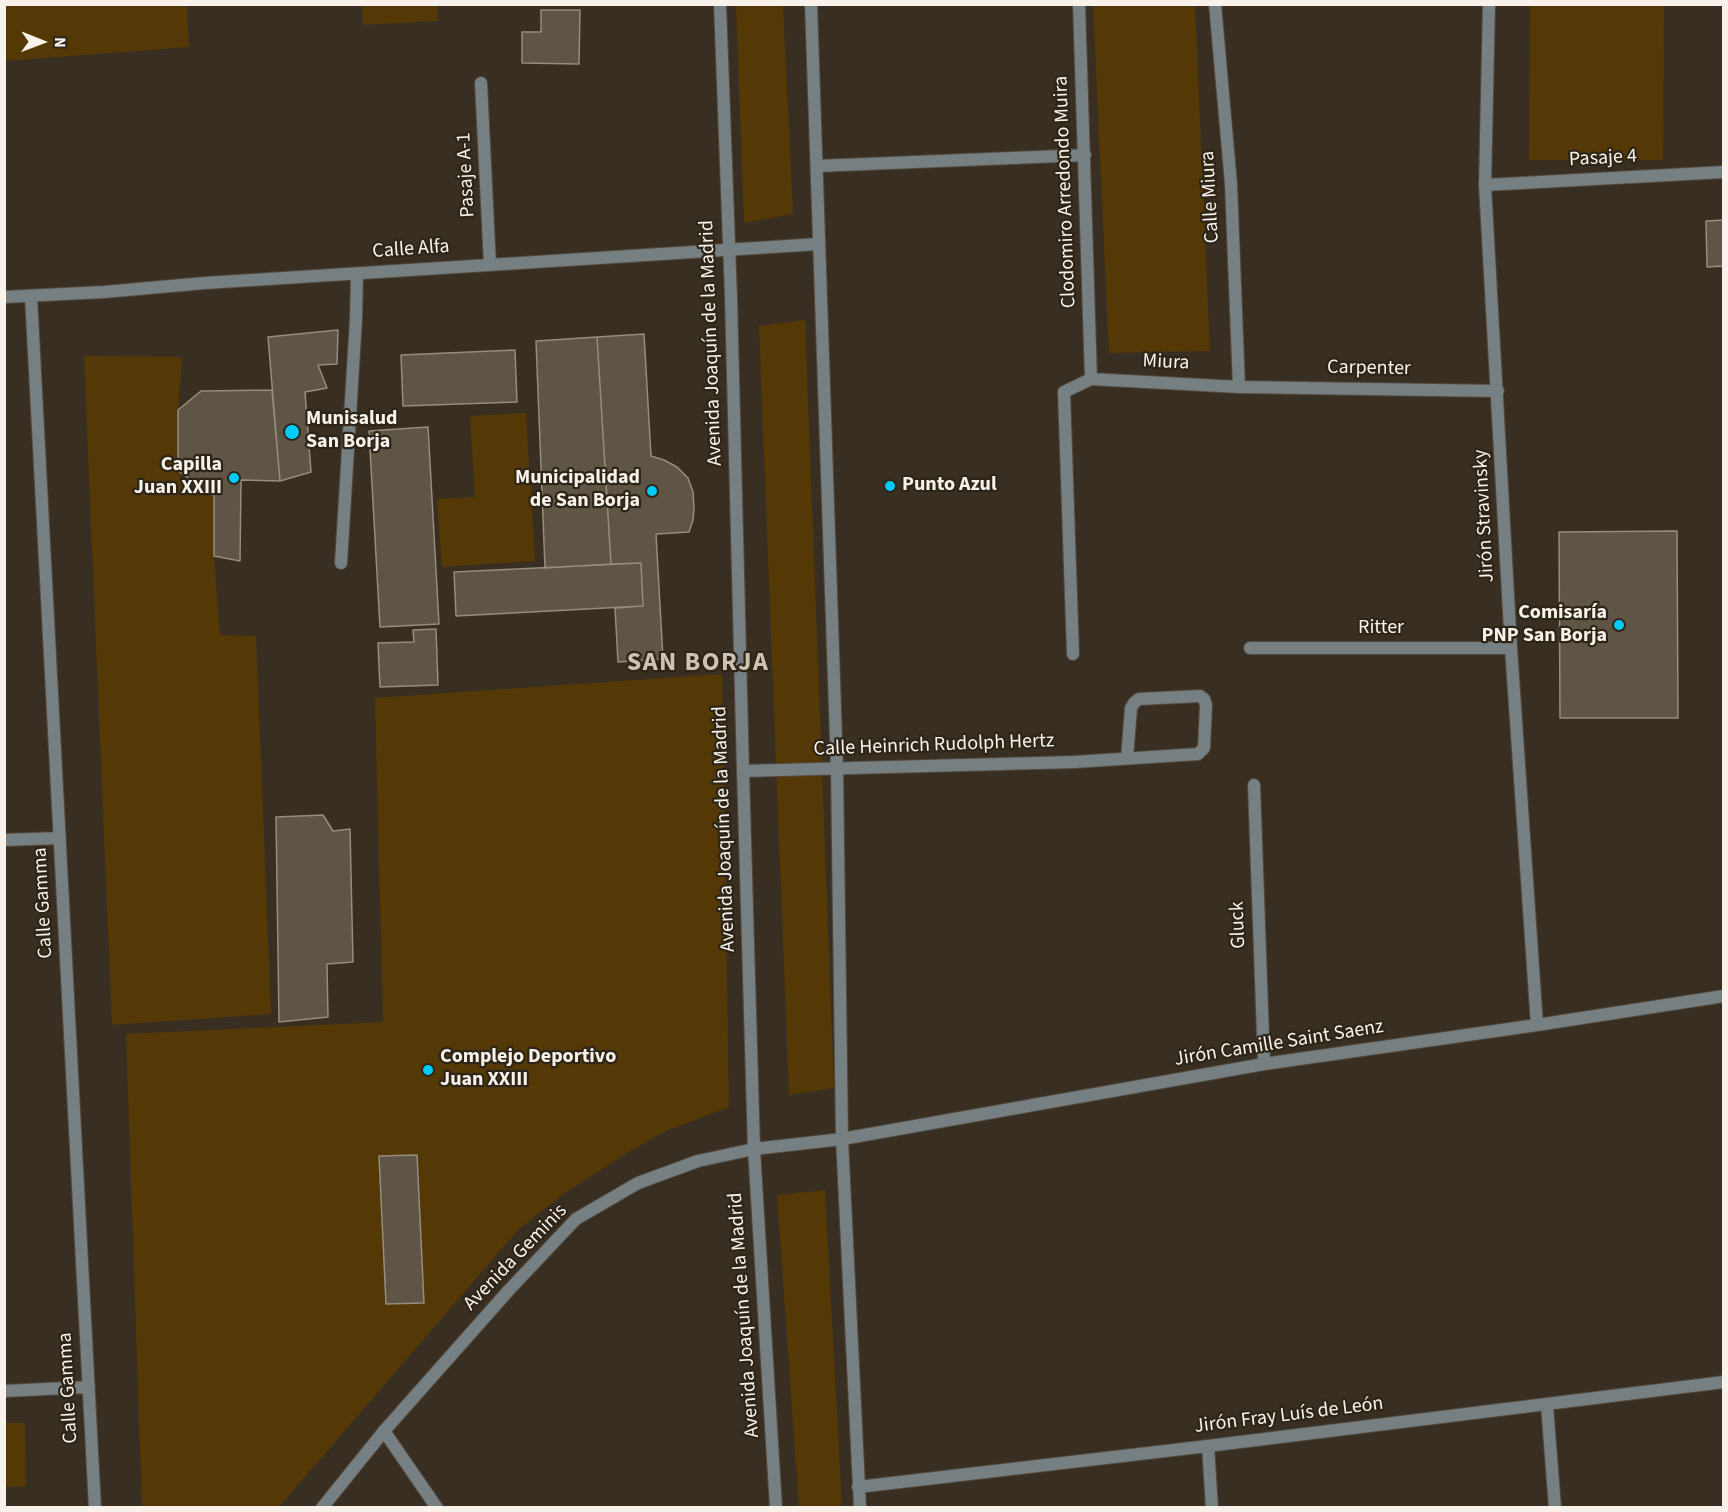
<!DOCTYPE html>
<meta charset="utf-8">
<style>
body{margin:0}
#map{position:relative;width:1728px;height:1512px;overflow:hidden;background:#382f22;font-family:"Source Sans 3",sans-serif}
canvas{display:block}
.frame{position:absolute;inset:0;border:6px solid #f8f2ea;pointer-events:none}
.north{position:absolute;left:12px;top:12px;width:60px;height:60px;-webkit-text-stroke:4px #2e2519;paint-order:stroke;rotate:91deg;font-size:16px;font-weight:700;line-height:24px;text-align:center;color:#f8f2ea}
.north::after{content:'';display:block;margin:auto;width:21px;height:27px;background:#f8f2ea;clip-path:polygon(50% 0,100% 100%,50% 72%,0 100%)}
</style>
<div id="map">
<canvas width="1728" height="1512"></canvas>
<div class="frame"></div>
<div class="north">N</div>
</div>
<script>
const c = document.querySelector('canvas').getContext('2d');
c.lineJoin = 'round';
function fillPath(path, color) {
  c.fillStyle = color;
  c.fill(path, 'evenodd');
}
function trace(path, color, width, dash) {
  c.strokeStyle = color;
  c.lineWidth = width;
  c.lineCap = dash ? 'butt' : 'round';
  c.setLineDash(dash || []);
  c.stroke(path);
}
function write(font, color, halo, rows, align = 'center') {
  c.font = font + ' "Source Sans 3",sans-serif';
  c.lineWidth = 4.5;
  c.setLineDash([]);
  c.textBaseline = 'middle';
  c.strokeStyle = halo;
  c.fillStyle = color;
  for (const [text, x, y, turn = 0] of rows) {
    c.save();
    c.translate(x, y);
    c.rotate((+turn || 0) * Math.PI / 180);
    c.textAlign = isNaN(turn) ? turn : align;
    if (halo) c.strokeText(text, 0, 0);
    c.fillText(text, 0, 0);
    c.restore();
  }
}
fillPath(new Path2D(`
 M 5,4 L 187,5 L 189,47 L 5,61 Z
 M 362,5 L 437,5 L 438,21 L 363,25 Z
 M 736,5 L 783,5 L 793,214 L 744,223 Z
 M 1093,5 L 1195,5 L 1210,351 L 1109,353 Z
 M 1530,5 L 1664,5 L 1663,160 L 1529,160 Z
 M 805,320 L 834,1088 L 789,1095 L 759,326 Z
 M 84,356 L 182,357 L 178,410 L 178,471 L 185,493 L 214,496 L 214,556 L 220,635 L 256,636 L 271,1014 L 112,1025 Z
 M 526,413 L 535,561 L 442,567 L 437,499 L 475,497 L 470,416 Z
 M 722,674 L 729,1107 L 666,1131 L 627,1153 L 562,1195 L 518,1230 L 279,1507 L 142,1507 L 126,1034 L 383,1022 L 375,698 Z
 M 825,1190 L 842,1507 L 799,1507 L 777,1195 Z
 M 5,1423 L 25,1423 L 26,1486 L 5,1487 Z`), '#543906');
const building = new Path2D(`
 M 541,10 L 580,10 L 579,64 L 522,63 L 522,32 L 541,32 Z
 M 1724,220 L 1724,266 L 1707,267 L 1706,221 Z
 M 338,330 L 337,364 L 318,365 L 327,388 L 305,392 L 311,472 L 280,481 L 268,337 Z
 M 644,334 L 651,456 L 664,460 L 677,467 L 688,478 L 693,492 L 694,508 L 693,520 L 689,532 L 656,534 L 663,659 L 618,662 L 615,608 L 643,606 L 641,563 L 611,564 L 597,337 Z
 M 597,337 L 611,564 L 545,568 L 536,341 Z
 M 515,350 L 517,402 L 403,406 L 401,355 Z
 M 272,390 L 280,481 L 241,480 L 240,561 L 214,556 L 214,496 L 178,471 L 178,410 L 201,391 Z
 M 428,427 L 439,624 L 380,627 L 369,431 Z
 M 1677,531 L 1678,718 L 1560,718 L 1559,532 Z
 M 641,563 L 643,606 L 456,616 L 454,572 Z
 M 436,629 L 438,685 L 380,687 L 378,643 L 414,642 L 413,630 Z
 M 323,815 L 333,831 L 350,829 L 353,962 L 327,964 L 328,1017 L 279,1022 L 276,817 Z
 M 417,1155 L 424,1303 L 386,1304 L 379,1156 Z`);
fillPath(building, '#5f5547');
trace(building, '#978c7d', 1.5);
const service = new Path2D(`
 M 341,563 L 356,319 L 357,274
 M 1074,762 L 1198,754 L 1204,748 L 1206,705 L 1204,699 L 1200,696 L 1139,699 L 1134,703 L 1131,708 L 1127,758`);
const pedestrian = new Path2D(`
 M 1485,185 L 1724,172
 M 1239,387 L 1498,391
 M 1250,648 L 1511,648
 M 1073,654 L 1064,392 L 1091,379
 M 1254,785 L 1264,1064`);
const minor = new Path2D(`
 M 1079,4 L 1091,379 L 1239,387 L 1231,184 L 1215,4
 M 1489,4 L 1485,185 L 1511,648 L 1537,1025
 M 481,83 L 490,265
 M 817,166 L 1085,155
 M 31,296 L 95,1508
 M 4,297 L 104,292 L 205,283 L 819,244
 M 743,771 L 1074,762
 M 4,840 L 60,838
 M 842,1139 L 1264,1064 L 1537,1025 L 1724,996
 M 4,1391 L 89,1387
 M 1547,1405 L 1555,1508
 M 384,1431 L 437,1508
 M 1208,1446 L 1212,1508`);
const tertiary = new Path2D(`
 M 720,4 L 731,297 L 743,771 L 754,1149 L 776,1508
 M 811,4 L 837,768 L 842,1139 L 860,1508
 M 858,1487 L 1208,1446 L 1724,1382
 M 322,1508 L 384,1431 L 509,1290 L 576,1219 L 638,1183 L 698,1161 L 754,1149 L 842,1139`);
trace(service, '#534a3e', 14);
trace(pedestrian, '#534a3e', 14);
trace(minor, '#534a3e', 14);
trace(tertiary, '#534a3e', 14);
trace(service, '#767f82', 12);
trace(pedestrian, '#767f82', 12);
trace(minor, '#767f82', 12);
trace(tertiary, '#767f82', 12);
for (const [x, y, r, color] of [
 [292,432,8,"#00cbf8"],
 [234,478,6,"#00cbf8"],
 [890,486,6,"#00cbf8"],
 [652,491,6,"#00cbf8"],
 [1619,625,6,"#00cbf8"],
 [428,1070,6,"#00cbf8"]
]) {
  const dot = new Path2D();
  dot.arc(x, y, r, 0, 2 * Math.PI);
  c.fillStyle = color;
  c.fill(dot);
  trace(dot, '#2e2519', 2);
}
write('20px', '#f8f2ea', '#2e2519', [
 ["Pasaje 4",1603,159,-3],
 ["Pasaje A-1",467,175,-93],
 ["Clodomiro Arredondo Muira",1066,192,-92],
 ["Calle Miura",1211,197,-93],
 ["Calle Alfa",411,250,-4],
 ["Avenida Joaquín de la Madrid",712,343,-92],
 ["Miura",1166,363,3],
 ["Carpenter",1369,369,1],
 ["Jirón Stravinsky",1485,516,-93],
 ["Ritter",1381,629],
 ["Calle Heinrich Rudolph Hertz",934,746,-2],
 ["Avenida Joaquín de la Madrid",725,829,-92],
 ["Calle Gamma",44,903,-93],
 ["Gluck",1239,925,-92],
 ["Jirón Camille Saint Saenz",1279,1044,-9],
 ["Avenida Geminis",516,1258,-46],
 ["Avenida Joaquín de la Madrid",745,1315,-94],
 ["Calle Gamma",69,1388,-93],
 ["Jirón Fray Luís de León",1289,1416,-7]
]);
write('bold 20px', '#f8f2ea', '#2e2519', [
 ["Munisalud",306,420],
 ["San Borja",306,443],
 ["Capilla",222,466,"right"],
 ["Juan XXIII",222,489,"right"],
 ["Municipalidad",640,479,"right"],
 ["de San Borja",640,502,"right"],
 ["Punto Azul",902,486],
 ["Comisaría",1607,614,"right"],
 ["PNP San Borja",1607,637,"right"],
 ["Complejo Deportivo",440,1058],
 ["Juan XXIII",440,1081]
], 'left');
c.letterSpacing = '1.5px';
write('bold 26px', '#cec3b3', '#2e2519', [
 ["SAN BORJA",698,664]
]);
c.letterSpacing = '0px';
</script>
